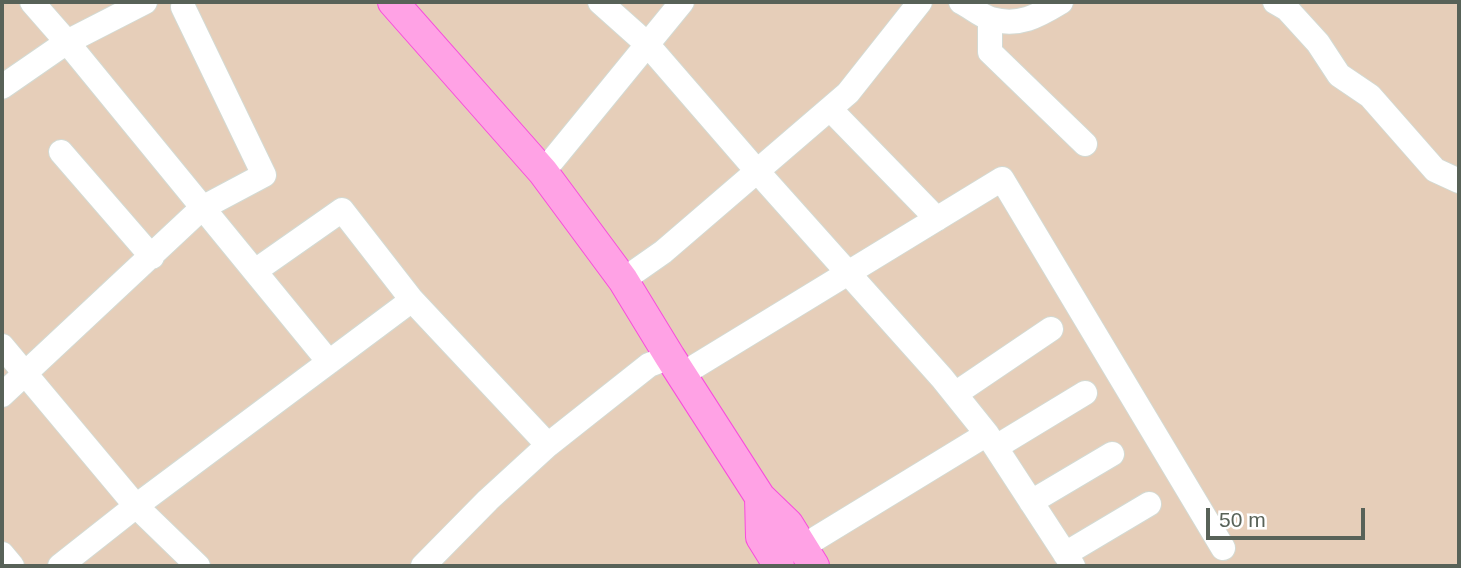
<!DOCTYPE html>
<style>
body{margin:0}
#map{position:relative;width:1461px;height:568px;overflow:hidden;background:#eddfea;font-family:Helvetica,sans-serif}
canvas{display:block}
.frame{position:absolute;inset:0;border:4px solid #586258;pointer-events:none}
.scale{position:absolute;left:1206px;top:508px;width:159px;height:32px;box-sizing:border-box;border:4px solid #586258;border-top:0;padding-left:9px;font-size:21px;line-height:24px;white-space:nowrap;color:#586258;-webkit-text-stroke:5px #fff;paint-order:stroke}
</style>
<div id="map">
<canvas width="1461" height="568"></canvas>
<div class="frame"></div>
<div class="scale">50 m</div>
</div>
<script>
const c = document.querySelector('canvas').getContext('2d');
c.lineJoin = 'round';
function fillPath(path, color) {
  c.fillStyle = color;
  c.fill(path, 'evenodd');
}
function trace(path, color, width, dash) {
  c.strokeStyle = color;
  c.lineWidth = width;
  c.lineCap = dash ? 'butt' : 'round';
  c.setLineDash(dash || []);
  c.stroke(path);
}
fillPath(new Path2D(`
 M 2,2 L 1459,2 L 1459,566 L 2,566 Z`), '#e6ceb9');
const minor = new Path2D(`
 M 32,2 L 67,42 L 329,362
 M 600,2 L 647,44 L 757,171 L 942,378 L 987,434 L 1073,566
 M 961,2 C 971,7 981,16 991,19 C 1019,27 1038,16 1061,2
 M 1275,2 L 1287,9 L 1318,43 L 1339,75 L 1370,96 L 1435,170 L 1459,181
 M 990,19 L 990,52 L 1085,144
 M 2,87 L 67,42 L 145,2
 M 830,109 L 937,219
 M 61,152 L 152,257
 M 543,172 L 682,2
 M 255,271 L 342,210 L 412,300 L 548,445
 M 623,280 L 663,252 L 848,93 L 920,2
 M 2,346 L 136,506 L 198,566
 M 681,375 L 1002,179 L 1223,548
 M 955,394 L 1051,329
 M 2,395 L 202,208 L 264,175 L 183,7
 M 996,447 L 1085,393
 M 1031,502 L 1112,454
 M 802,547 L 987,434
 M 2,554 L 12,566
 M 1065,554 L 1149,504
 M 60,566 L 136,506 L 412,300
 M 423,566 L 488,500 L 548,445 L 649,365 L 670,357`);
const major = new Path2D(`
 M 393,2 L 543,172 L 623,280 L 670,357 L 760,497 L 788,524 L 814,566
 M 760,497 L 761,537 L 779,566`);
trace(minor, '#d3dad3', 26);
trace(major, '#f94cdd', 32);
trace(minor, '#fff', 24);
trace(major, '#ffa2e5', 30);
</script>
